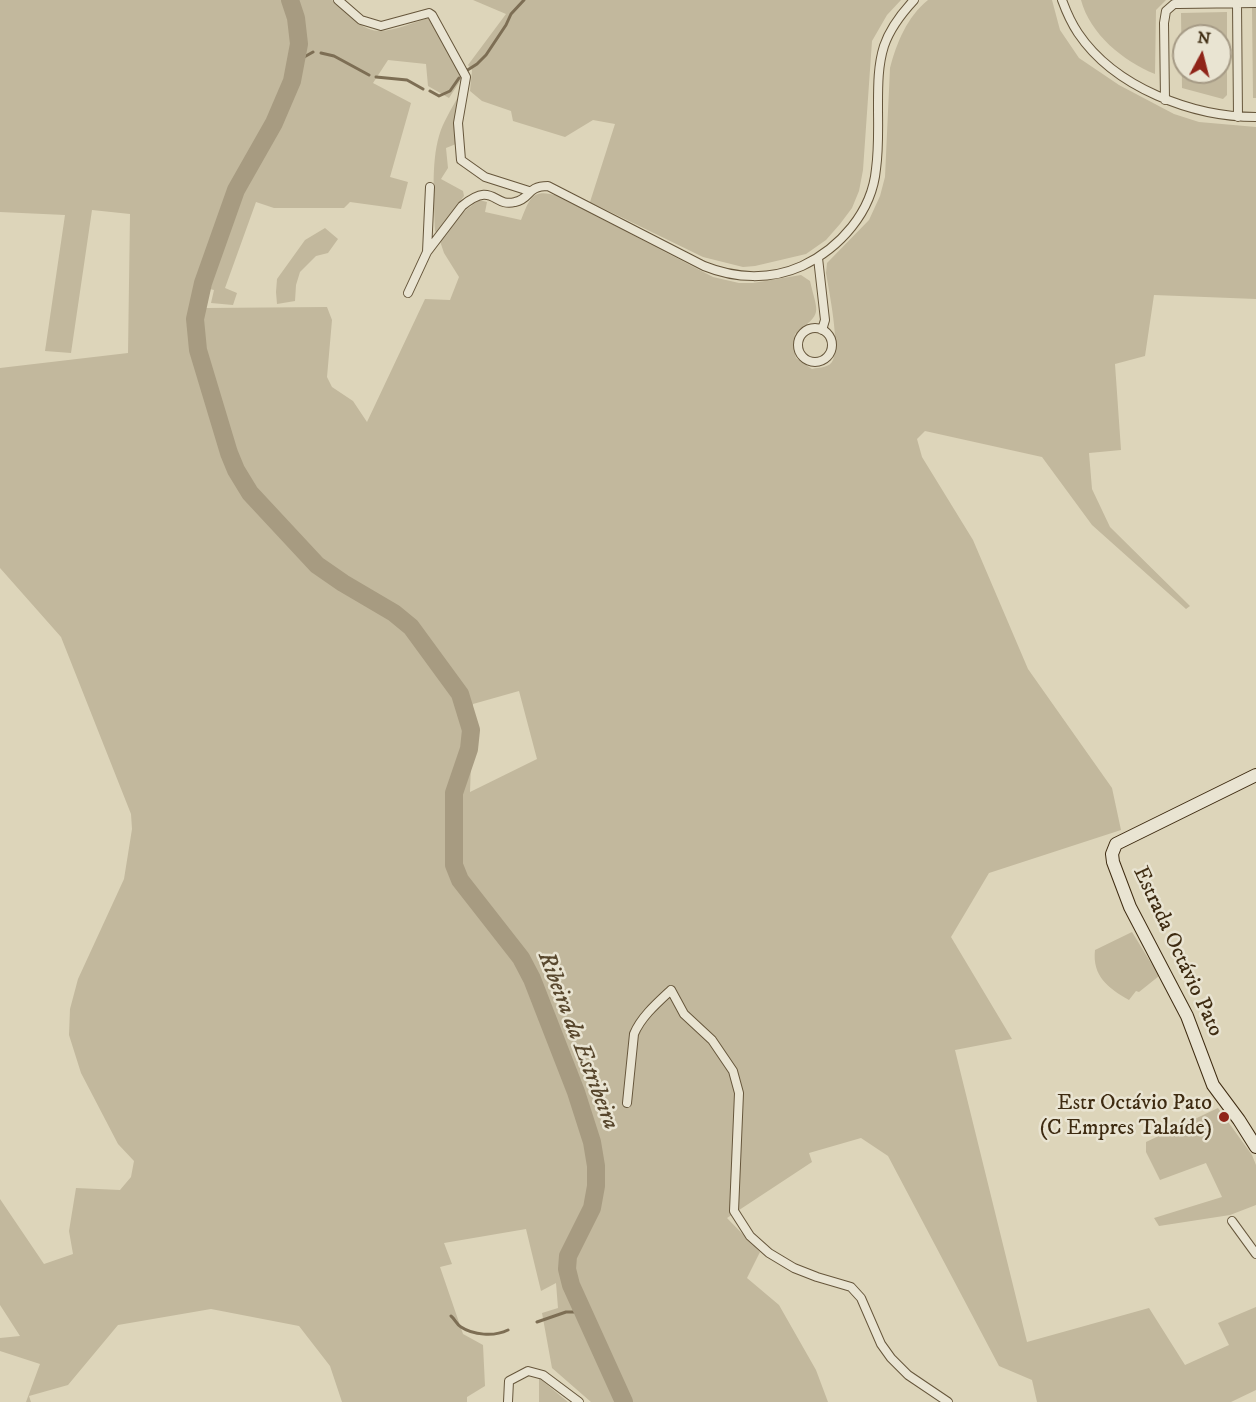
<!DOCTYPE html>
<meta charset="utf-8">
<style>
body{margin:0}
#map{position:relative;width:1256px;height:1402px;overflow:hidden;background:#ddd5ba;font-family:"IM FELL DW Pica",serif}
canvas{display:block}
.north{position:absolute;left:1172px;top:24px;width:60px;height:60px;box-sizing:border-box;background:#e9e4d2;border:2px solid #a59a85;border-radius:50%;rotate:7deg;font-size:16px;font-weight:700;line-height:24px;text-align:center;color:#3e2b11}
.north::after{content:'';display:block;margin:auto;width:21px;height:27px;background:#8f2418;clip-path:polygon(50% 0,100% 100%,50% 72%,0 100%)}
</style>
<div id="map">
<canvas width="1256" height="1402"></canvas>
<div class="north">N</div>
</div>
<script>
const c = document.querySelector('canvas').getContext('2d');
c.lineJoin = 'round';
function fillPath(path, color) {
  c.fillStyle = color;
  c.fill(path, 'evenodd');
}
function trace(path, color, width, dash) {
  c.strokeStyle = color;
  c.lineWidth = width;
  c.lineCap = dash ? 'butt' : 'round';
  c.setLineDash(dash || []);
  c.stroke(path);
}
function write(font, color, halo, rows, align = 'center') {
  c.font = font + ' "IM FELL DW Pica",serif';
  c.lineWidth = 5;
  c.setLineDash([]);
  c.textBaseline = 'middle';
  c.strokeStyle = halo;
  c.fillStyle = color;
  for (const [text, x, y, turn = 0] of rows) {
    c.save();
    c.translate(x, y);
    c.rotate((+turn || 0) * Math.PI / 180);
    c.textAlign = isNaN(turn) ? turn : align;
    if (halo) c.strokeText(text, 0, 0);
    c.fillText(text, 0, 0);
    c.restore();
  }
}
fillPath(new Path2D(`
 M 0,0 L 332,0 C 345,8 355,24 369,29 C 386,36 412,22 429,18 L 462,78 L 449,98 L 428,86 L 426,64 L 388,60 L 373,83 L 411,103 L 390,177 L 408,182 L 401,209 L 350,202 L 344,208 L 274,208 L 256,202 L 225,288 L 237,293 L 233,305 L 211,303 L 214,290 L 210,289 L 206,308 L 327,307 L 332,320 L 327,377 L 332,387 L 353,401 L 367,422 L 425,299 L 450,300 L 459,277 L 444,253 L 440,241 L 462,213 L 479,200 L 487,202 L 485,212 L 521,220 C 530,198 532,188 558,196 L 713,277 L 739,283 L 753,283 L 801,275 L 810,281 C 818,315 823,312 795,334 L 793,344 L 796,358 L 812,369 C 820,367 830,368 833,360 C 840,345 829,291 826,273 L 827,263 L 869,220 L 880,196 L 885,177 L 890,68 C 897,42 907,17 928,0 L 1052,0 L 1060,30 L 1079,58 L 1119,85 L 1174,114 L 1199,122 L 1256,127 L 1256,299 L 1154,295 L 1145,356 L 1115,364 L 1121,450 L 1089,453 L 1092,489 L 1110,527 L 1190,606 L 1186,609 L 1092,525 L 1042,457 L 925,431 L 917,439 L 922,457 L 973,540 L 1028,669 L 1112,788 L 1121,830 L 989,873 L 951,937 L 1012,1039 L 955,1050 L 1027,1342 L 1149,1308 L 1185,1365 L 1229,1345 L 1218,1323 L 1256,1307 L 1256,1390 L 1231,1402 L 1037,1402 L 1032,1380 L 999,1366 L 888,1156 L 861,1138 L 809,1153 L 812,1162 L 727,1218 L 760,1252 L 747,1278 L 779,1305 L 816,1370 L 828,1402 L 591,1402 L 552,1368 L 542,1313 L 558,1308 L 556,1283 L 541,1291 L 526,1229 L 444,1243 L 452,1264 L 440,1267 L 463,1334 L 483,1345 L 485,1386 L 467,1397 L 467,1402 L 342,1402 L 330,1366 L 299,1326 L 211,1309 L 118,1325 L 68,1385 L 29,1396 L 31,1402 L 26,1402 L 40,1364 L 0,1351 L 0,1338 L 20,1336 L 0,1305 L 0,1199 L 44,1264 L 73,1254 L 69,1231 L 76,1188 L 120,1190 L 131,1177 L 134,1161 L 118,1144 L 81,1073 L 69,1035 L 70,1009 L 78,979 L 124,879 L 132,829 L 131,814 L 61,637 L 0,568 L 0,368 L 128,353 L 130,214 L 92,210 L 71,353 L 45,351 L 65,215 L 0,212 ZM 519,691 L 537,759 L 470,792 L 473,704 Z
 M 473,0 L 901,0 L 887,15 L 872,41 L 863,170 L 859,191 L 852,208 L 840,224 L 826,240 L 806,254 L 755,266 L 743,267 L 703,257 L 590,202 L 615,124 L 593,120 L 565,137 L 513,121 L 511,111 L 482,101 L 470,91 L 472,70 L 468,65 L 506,14 Z
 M 1081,0 L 1166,0 L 1156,10 L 1155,74 C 1123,61 1090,34 1081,0 Z
 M 1252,8 L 1256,8 L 1256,98 L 1253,98 Z
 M 1227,12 L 1227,95 L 1223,99 L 1182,88 L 1181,13 ZM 1184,36 L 1220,36 L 1220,72 L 1184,72 Z
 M 458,97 L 456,144 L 446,148 L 448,168 L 441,179 L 463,191 L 464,196 L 437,233 L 435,231 C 434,202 431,163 439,136 C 443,122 451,110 458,97 Z
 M 325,228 L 338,239 L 328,253 L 316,256 L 300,272 L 296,285 L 295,301 L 277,304 L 276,292 L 277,279 L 305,240 Z
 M 1132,932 L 1159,976 L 1139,992 L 1136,991 L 1129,1000 C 1108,988 1092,976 1095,950 Z
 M 1218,1108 L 1252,1155 L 1256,1165 L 1256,1205 L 1230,1215 L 1159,1226 L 1154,1218 L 1222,1197 L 1206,1163 L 1160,1180 L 1146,1152 L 1146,1142 Z
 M 539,1378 L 568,1402 L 539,1402 Z`), '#c2b89d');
trace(new Path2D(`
 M 321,53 L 334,56 L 369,75
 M 297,61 L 313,52
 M 466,71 L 477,64 L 486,55 L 506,25 L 511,14 L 524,0
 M 376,77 L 407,80 L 423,89
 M 430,91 L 439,96 L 450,91 L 459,78
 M 451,1316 C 455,1319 456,1324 461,1327 C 473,1335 494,1337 508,1330
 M 537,1322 L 566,1312 L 583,1312`), '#7d6e54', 3);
trace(new Path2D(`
 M 290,0 L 296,18 L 299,44 L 292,81 L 274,123 L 236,190 L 203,283 L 195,319 L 198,350 L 229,453 L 236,470 L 250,493 L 317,565 L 343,583 L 394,613 L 411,627 L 460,694 L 471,730 L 469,749 L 454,793 L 454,865 L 460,880 L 521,958 L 532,979 L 576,1092 L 592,1142 L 596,1166 L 596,1186 L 592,1208 L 568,1256 L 567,1269 L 571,1285 L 624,1402`), '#a79b81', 18);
const street = new Path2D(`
 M 338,0 L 361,20 L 381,26 L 429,13 L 432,15 L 466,77 L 458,123 L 461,160 L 485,177 L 529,191
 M 1062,0 C 1066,11 1072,24 1078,33 C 1115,88 1193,117 1256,117
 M 1237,3 L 1238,117
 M 1165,100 L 1164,23 L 1166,11 L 1174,4 L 1178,4 L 1256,3
 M 427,252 L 430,187
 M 818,258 L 825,320 L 822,330
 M 408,293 L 427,252 L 462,206 C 494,180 493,208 515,202 C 531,199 526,186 548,186 L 704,266 C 736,279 771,280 802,266 C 840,248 872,212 876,169 C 879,148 878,126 878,105 C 878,85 878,65 884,46 C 890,28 901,14 914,0
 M798 345a17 17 0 1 1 34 0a17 17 0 1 1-34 0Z
 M 627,1103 L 634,1034 C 641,1017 657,1003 671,990 L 684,1014 L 712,1040 L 733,1071 L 739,1093 L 734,1211 L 750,1236 L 769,1253 L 794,1268 L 817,1277 L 851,1287 L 861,1298 L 881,1344 L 891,1358 L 908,1375 L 948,1402
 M 1232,1221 L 1256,1254
 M 508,1402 L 509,1381 L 528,1371 L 543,1375 L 579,1402`);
const secondary = new Path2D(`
 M 1256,775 L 1116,844 L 1112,854 L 1113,862 L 1130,907 L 1187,1016 L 1213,1085 L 1239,1120 L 1256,1147`);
trace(street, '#66563b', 10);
trace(secondary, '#3e2b11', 14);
trace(street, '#e9e4d2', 8);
trace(secondary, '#e9e4d2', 12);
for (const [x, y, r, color] of [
 [1224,1117,6,"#8f2418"]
]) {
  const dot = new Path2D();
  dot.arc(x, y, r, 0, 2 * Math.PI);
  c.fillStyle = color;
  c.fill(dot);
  trace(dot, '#e9e4d2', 2);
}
write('22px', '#3e2b11', '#e9e4d2', [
 ["Estrada Octávio Pato",1177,952,65]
]);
write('22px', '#3e2b11', '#e9e4d2', [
 ["Estr Octávio Pato",1212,1104],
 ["(C Empres Talaíde)",1212,1129]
], 'right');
write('italic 24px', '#58472d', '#e9e4d2', [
 ["Ribeira da Estribeira",577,1041,69]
]);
</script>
